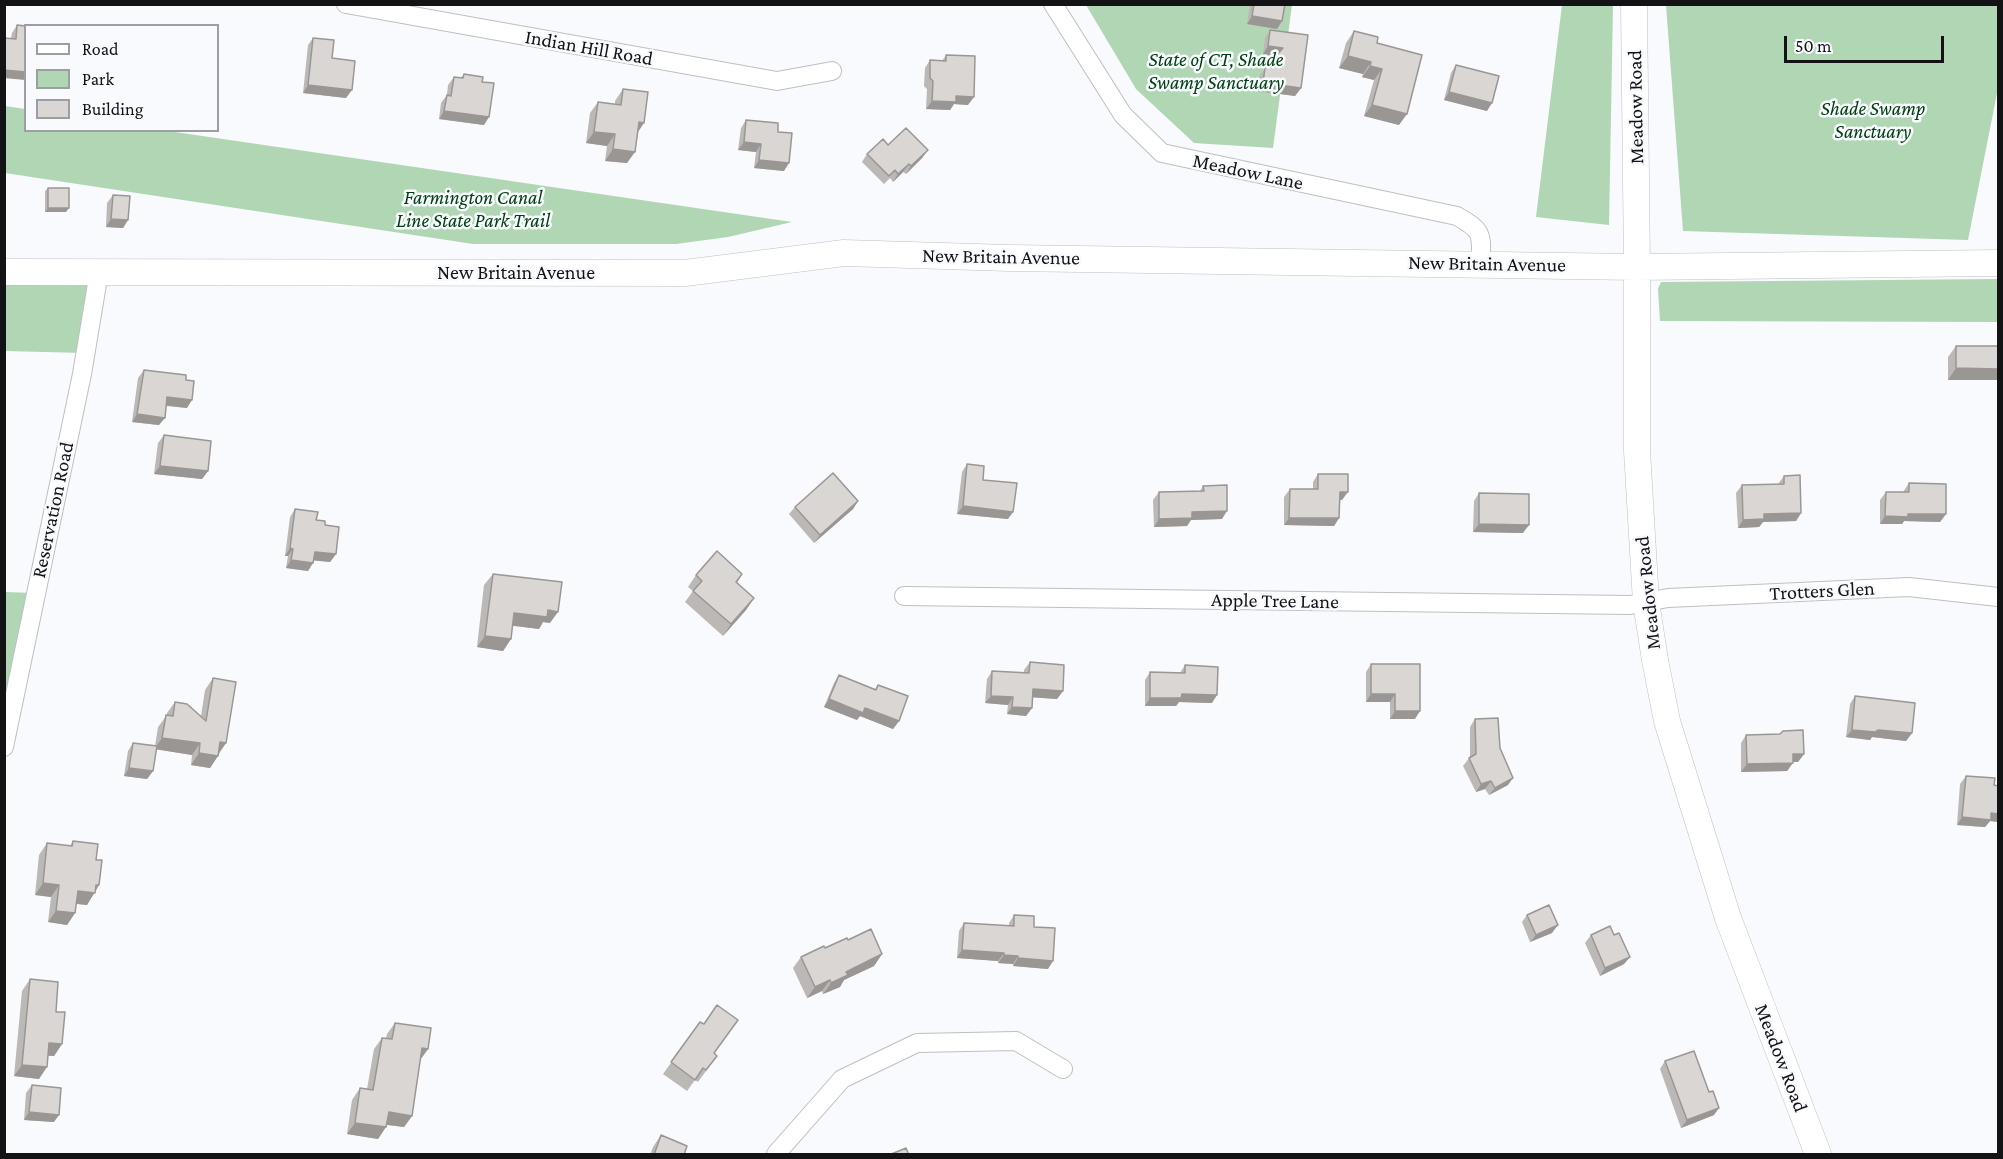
<!DOCTYPE html>
<style>
body{margin:0}
#map{position:relative;width:2003px;height:1159px;overflow:hidden;background:#f8fafe;font-family:"Crimson Pro",serif}
canvas{display:block}
.frame{position:absolute;inset:0;border:6px solid #131315;pointer-events:none}
.legend{position:absolute;left:24px;top:24px;width:195px;height:108px;box-sizing:border-box;background:#f8fafe;border:2px solid #9c9ea1;margin:0;padding:8px 10px;list-style:none;font-size:18px;color:#131315}
.legend li{display:flex;align-items:center;gap:12px;height:30px}
.legend b{width:30px;border:2px solid #9c9ea1}
.scale{position:absolute;left:1784px;top:36px;width:160px;height:27px;box-sizing:border-box;border:3px solid #131315;border-top:0;padding-left:8px;font-size:18px;line-height:21px;white-space:nowrap;color:#131315;-webkit-text-stroke:4px #f8fafe;paint-order:stroke}
</style>
<div id="map">
<canvas width="2003" height="1159"></canvas>
<div class="frame"></div>
<ul class="legend">
<li><b style="height:8px;background:#fff"></b>Road</li>
<li><b style="height:16px;background:#b0d6b3"></b>Park</li>
<li><b style="height:16px;background:#dad6d3"></b>Building</li>
</ul>
<div class="scale">50 m</div>
</div>
<script>
const c = document.querySelector('canvas').getContext('2d');
c.lineJoin = 'round';
function fillPath(path, color) {
  c.fillStyle = color;
  c.fill(path, 'evenodd');
}
function trace(path, color, width, dash) {
  c.strokeStyle = color;
  c.lineWidth = width;
  c.lineCap = dash ? 'butt' : 'round';
  c.setLineDash(dash || []);
  c.stroke(path);
}
function write(font, color, halo, rows, align = 'center') {
  c.font = font + ' "Crimson Pro",serif';
  c.lineWidth = 5;
  c.setLineDash([]);
  c.textBaseline = 'middle';
  c.strokeStyle = halo;
  c.fillStyle = color;
  for (const [text, x, y, turn = 0] of rows) {
    c.save();
    c.translate(x, y);
    c.rotate((+turn || 0) * Math.PI / 180);
    c.textAlign = isNaN(turn) ? turn : align;
    if (halo) c.strokeText(text, 0, 0);
    c.fillText(text, 0, 0);
    c.restore();
  }
}
fillPath(new Path2D(`
 M 1086,5 L 1292,5 L 1273,148 L 1194,143 L 1136,89 Z
 M 1562,5 L 1613,5 L 1609,225 L 1536,217 Z
 M 1666,5 L 1998,5 L 1998,88 L 1968,240 L 1683,231 Z
 M 5,106 L 25,109 L 26,130 L 168,131 L 792,222 L 728,237 L 676,244 L 473,244 L 5,173 Z
 M 5,272 L 99,272 L 85,353 L 5,351 Z
 M 1998,279 L 1998,322 L 1660,321 L 1658,289 L 1661,282 Z
 M 4,592 L 35,593 L 4,747 Z`), '#b0d6b3');
const street = new Path2D(`
 M 346,4 L 777,81 L 832,71
 M 1053,4 L 1123,115 L 1162,153 L 1457,216 C 1484,232 1481,233 1481,263
 M 904,596 L 1630,605 L 1668,598 L 1909,587 L 1998,597
 M 4,747 L 82,374 L 99,272
 M 776,1154 L 842,1079 L 917,1043 L 1016,1041 L 1063,1069`);
const secondary = new Path2D(`
 M 1634,4 L 1637,267 L 1637,451 L 1646,602 L 1655,660 L 1667,721 L 1728,918 L 1818,1154
 M 4,272 L 685,273 L 844,253 L 1009,258 L 1637,267 L 1998,263`);
trace(street, '#bdbfc3', 20);
trace(secondary, '#bdbfc3', 27);
trace(street, '#fff', 18);
trace(secondary, '#fff', 26);
fillPath(new Path2D(`
 M 1250,4 L 1285,4 L 1282,21 L 1277,29 L 1247,24 Z
 M 17,25 L 26,26 L 25,80 L 11,38 L 12,33 Z
 M 1270,30 L 1301,88 L 1295,96 L 1258,91 L 1259,76 L 1276,56 L 1263,54 L 1265,38 Z
 M 1354,31 L 1377,43 L 1399,125 L 1364,116 L 1374,80 L 1362,77 L 1363,74 L 1339,68 L 1346,43 Z
 M 313,38 L 332,58 L 346,98 L 303,93 L 308,45 Z
 M 946,55 L 968,105 L 954,104 L 950,110 L 926,109 L 927,89 L 924,86 L 925,68 L 930,60 L 942,61 Z
 M 1456,65 L 1487,111 L 1444,100 L 1451,73 Z
 M 464,74 L 482,82 L 484,125 L 439,119 L 441,103 L 447,95 L 448,85 L 454,77 L 461,78 Z
 M 623,89 L 638,132 L 627,163 L 605,161 L 607,146 L 586,143 L 590,113 L 598,102 L 615,104 L 615,101 Z
 M 746,120 L 778,132 L 784,171 L 754,168 L 756,152 L 738,150 L 741,128 Z
 M 888,145 L 928,150 L 922,158 L 906,174 L 903,172 L 893,182 L 890,178 L 884,184 L 862,162 L 867,154 Z
 M 48,188 L 66,212 L 45,212 L 45,191 Z
 M 113,195 L 128,220 L 123,228 L 106,227 L 107,203 Z
 M 1956,346 L 1998,346 L 1948,380 L 1948,357 Z
 M 144,370 L 186,380 L 187,408 L 166,406 L 159,425 L 132,422 L 138,378 Z
 M 164,435 L 208,471 L 202,479 L 154,474 L 158,443 Z
 M 967,464 L 983,480 L 1008,519 L 957,514 L 962,472 Z
 M 1318,474 L 1342,500 L 1340,500 L 1339,518 L 1334,526 L 1284,525 L 1284,497 L 1290,489 L 1313,489 L 1313,482 Z
 M 1784,476 L 1801,513 L 1796,521 L 1763,522 L 1759,527 L 1738,528 L 1736,493 L 1742,485 L 1778,484 Z
 M 1909,483 L 1946,514 L 1940,522 L 1904,521 L 1902,524 L 1880,524 L 1880,500 L 1886,492 L 1903,492 Z
 M 1203,486 L 1222,519 L 1191,520 L 1187,526 L 1154,527 L 1153,500 L 1159,492 L 1200,491 Z
 M 1479,493 L 1523,533 L 1473,532 L 1474,501 Z
 M 858,501 L 853,509 L 814,543 L 789,514 L 795,507 Z
 M 295,509 L 316,520 L 336,554 L 330,562 L 314,560 L 308,571 L 286,568 L 288,556 L 285,556 L 290,517 Z
 M 493,574 L 550,623 L 543,622 L 539,629 L 512,625 L 511,639 L 503,651 L 477,647 L 484,585 Z
 M 742,574 L 737,583 L 754,598 L 746,610 L 723,636 L 685,602 L 693,591 L 688,587 L 696,575 Z
 M 1030,662 L 1063,691 L 1057,699 L 1032,697 L 1032,708 L 1026,716 L 1007,714 L 1008,705 L 985,703 L 987,679 L 992,671 L 1024,673 L 1024,670 Z
 M 1371,664 L 1415,719 L 1390,719 L 1390,702 L 1366,702 L 1366,672 Z
 M 1185,665 L 1212,703 L 1179,702 L 1176,706 L 1145,706 L 1145,680 L 1150,672 L 1180,673 Z
 M 839,675 L 875,689 L 878,685 L 899,721 L 893,729 L 860,716 L 857,720 L 824,707 L 834,683 Z
 M 213,678 L 226,743 L 210,768 L 191,765 L 192,755 L 156,749 L 153,771 L 147,779 L 124,776 L 128,751 L 133,743 L 155,746 L 158,727 L 167,715 L 167,713 L 175,702 L 201,716 L 205,690 Z
 M 1855,696 L 1912,733 L 1906,741 L 1872,737 L 1870,740 L 1846,737 L 1850,704 Z
 M 1475,719 L 1500,748 L 1508,785 L 1489,795 L 1485,789 L 1476,792 L 1463,766 L 1470,757 L 1470,727 Z
 M 1780,734 L 1804,754 L 1798,762 L 1793,762 L 1787,771 L 1741,772 L 1741,743 L 1746,735 Z
 M 1966,776 L 1994,785 L 1998,822 L 1990,821 L 1985,827 L 1957,825 L 1960,784 Z
 M 73,841 L 96,860 L 99,885 L 87,905 L 76,904 L 75,913 L 67,925 L 48,922 L 51,897 L 35,895 L 39,855 L 47,843 L 70,846 Z
 M 1014,915 L 1034,927 L 1048,969 L 1013,966 L 1013,964 L 998,963 L 998,961 L 957,958 L 959,931 L 964,923 L 1009,926 L 1009,923 Z
 M 1527,915 L 1552,933 L 1530,942 L 1522,922 Z
 M 1591,935 L 1614,935 L 1630,957 L 1624,964 L 1600,976 L 1585,943 Z
 M 848,940 L 882,954 L 874,966 L 844,980 L 840,987 L 823,994 L 822,991 L 807,998 L 793,968 L 801,957 Z
 M 30,979 L 56,1012 L 62,1044 L 54,1056 L 48,1056 L 39,1079 L 14,1076 L 22,991 Z
 M 700,1022 L 714,1054 L 717,1056 L 698,1082 L 695,1080 L 687,1091 L 663,1074 Z
 M 395,1023 L 428,1049 L 420,1060 L 412,1116 L 404,1127 L 387,1125 L 378,1139 L 347,1134 L 352,1100 L 360,1088 L 367,1089 L 374,1049 L 382,1038 L 386,1038 L 387,1034 Z
 M 1665,1061 L 1714,1115 L 1681,1128 L 1660,1069 Z
 M 32,1085 L 54,1122 L 24,1120 L 26,1093 Z
 M 661,1135 L 684,1155 L 650,1155 L 653,1147 Z`), '#bbb8b5');
fillPath(new Path2D(`
 M 1252,16 L 1282,21 L 1277,29 L 1247,24 Z
 M 1268,46 L 1283,48 L 1277,56 L 1263,54 Z
 M 1348,56 L 1371,62 L 1363,74 L 1339,68 Z
 M 1370,66 L 1382,69 L 1374,80 L 1362,77 Z
 M 4,70 L 26,72 L 26,79 L 25,80 L 4,78 Z
 M 1263,83 L 1301,88 L 1295,96 L 1258,91 Z
 M 308,85 L 352,90 L 346,98 L 303,93 Z
 M 1449,92 L 1492,103 L 1487,111 L 1444,100 Z
 M 956,96 L 974,97 L 968,105 L 954,104 L 950,110 L 926,109 L 932,101 Z
 M 1372,105 L 1407,114 L 1399,125 L 1364,116 Z
 M 444,111 L 489,117 L 484,125 L 439,119 Z
 M 639,122 L 644,123 L 636,135 Z
 M 594,132 L 615,134 L 607,146 L 586,143 Z
 M 744,142 L 761,144 L 756,152 L 738,150 Z
 M 613,149 L 635,152 L 627,163 L 605,161 Z
 M 928,150 L 922,158 L 906,174 L 911,166 Z
 M 759,160 L 789,163 L 784,171 L 754,168 Z
 M 909,164 L 903,172 L 893,182 L 898,174 Z
 M 48,208 L 69,208 L 66,212 L 45,212 Z
 M 111,219 L 128,220 L 123,228 L 106,227 Z
 M 1956,368 L 1998,369 L 1998,380 L 1948,380 Z
 M 167,397 L 192,400 L 187,408 L 162,405 Z
 M 137,414 L 165,418 L 159,425 L 132,422 Z
 M 160,466 L 208,471 L 202,479 L 154,474 Z
 M 1340,492 L 1348,492 L 1342,500 L 1334,499 Z
 M 858,501 L 853,509 L 814,543 L 820,535 Z
 M 963,506 L 1013,512 L 1008,519 L 957,514 Z
 M 1227,511 L 1222,519 L 1191,520 L 1187,526 L 1154,527 L 1159,519 L 1192,512 Z
 M 1801,513 L 1796,521 L 1763,522 L 1759,527 L 1738,528 L 1743,520 L 1764,514 Z
 M 1908,514 L 1946,514 L 1940,522 L 1904,521 L 1902,524 L 1880,524 L 1885,516 Z
 M 1289,518 L 1339,518 L 1334,526 L 1284,525 Z
 M 1479,524 L 1529,525 L 1523,533 L 1473,532 Z
 M 290,548 L 293,549 L 288,556 L 285,556 Z
 M 315,552 L 336,554 L 330,562 L 309,560 Z
 M 291,560 L 313,563 L 308,571 L 286,568 Z
 M 754,598 L 746,610 L 723,636 L 731,624 Z
 M 548,610 L 558,612 L 550,623 L 543,622 L 539,629 L 506,625 L 514,613 Z
 M 485,636 L 511,639 L 503,651 L 477,647 Z
 M 1033,689 L 1063,691 L 1057,699 L 1027,697 Z
 M 1182,694 L 1217,695 L 1212,703 L 1179,702 L 1176,706 L 1145,706 L 1150,698 Z
 M 1371,694 L 1395,694 L 1390,702 L 1366,702 Z
 M 991,696 L 1013,697 L 1008,705 L 985,703 Z
 M 829,699 L 865,708 L 899,721 L 893,729 L 860,716 L 857,720 L 824,707 Z
 M 1012,707 L 1032,708 L 1026,716 L 1007,714 Z
 M 1395,711 L 1420,711 L 1415,719 L 1390,719 Z
 M 1852,730 L 1878,730 L 1912,733 L 1906,741 L 1872,737 L 1870,740 L 1846,737 Z
 M 162,738 L 200,743 L 192,755 L 154,749 Z
 M 220,742 L 226,743 L 218,754 Z
 M 199,753 L 218,756 L 210,768 L 191,765 Z
 M 1793,754 L 1804,754 L 1798,762 L 1787,762 Z
 M 1793,763 L 1787,771 L 1741,772 L 1747,764 Z
 M 129,768 L 153,771 L 147,779 L 124,776 Z
 M 1513,778 L 1508,785 L 1489,795 L 1495,788 Z
 M 1491,781 L 1485,789 L 1476,792 L 1481,784 Z
 M 1991,813 L 1998,814 L 1998,822 L 1990,821 L 1985,827 L 1957,825 L 1962,817 Z
 M 43,883 L 59,885 L 51,897 L 35,895 Z
 M 96,885 L 99,885 L 87,905 L 70,903 L 78,891 Z
 M 56,911 L 75,913 L 67,925 L 48,922 Z
 M 1558,925 L 1552,933 L 1530,942 L 1536,935 Z
 M 962,950 L 1004,953 L 998,961 L 957,958 Z
 M 882,954 L 874,966 L 844,980 L 840,987 L 823,994 L 831,983 L 846,972 Z
 M 1004,955 L 1018,956 L 1013,964 L 998,963 Z
 M 1630,957 L 1624,964 L 1600,976 L 1605,968 Z
 M 1018,958 L 1053,961 L 1048,969 L 1013,966 Z
 M 830,980 L 822,991 L 807,998 L 815,987 Z
 M 49,1043 L 62,1044 L 54,1056 L 41,1055 Z
 M 422,1048 L 428,1049 L 420,1060 Z
 M 22,1065 L 47,1067 L 39,1079 L 14,1076 Z
 M 1719,1108 L 1714,1115 L 1681,1128 L 1687,1120 Z
 M 29,1112 L 59,1115 L 54,1122 L 24,1120 Z
 M 389,1112 L 412,1116 L 404,1127 L 381,1124 Z
 M 355,1123 L 386,1127 L 378,1139 L 347,1134 Z`), '#999694');
const building = new Path2D(`
 M 1254,4 L 1285,4 L 1282,21 L 1252,16 Z
 M 17,25 L 26,26 L 26,72 L 4,70 L 4,38 L 16,39 Z
 M 1270,30 L 1308,35 L 1301,88 L 1263,83 L 1265,68 L 1283,48 L 1268,46 Z
 M 1354,31 L 1378,37 L 1377,43 L 1422,55 L 1407,114 L 1372,105 L 1382,69 L 1370,66 L 1371,62 L 1348,56 Z
 M 313,38 L 334,40 L 332,58 L 355,61 L 352,90 L 308,85 Z
 M 946,55 L 975,56 L 974,97 L 956,96 L 956,102 L 932,101 L 933,81 L 930,78 L 930,60 L 946,61 Z
 M 1456,65 L 1499,76 L 1492,103 L 1449,92 Z
 M 464,74 L 483,77 L 482,82 L 494,83 L 489,117 L 444,111 L 447,95 L 451,96 L 454,77 L 463,78 Z
 M 623,89 L 648,92 L 644,123 L 639,122 L 635,152 L 613,149 L 615,134 L 594,132 L 598,102 L 621,105 Z
 M 746,120 L 778,123 L 778,132 L 792,133 L 789,163 L 759,160 L 761,144 L 744,142 Z
 M 906,128 L 928,150 L 911,166 L 909,164 L 898,174 L 895,170 L 889,176 L 867,154 L 883,139 L 888,145 Z
 M 48,188 L 69,188 L 69,208 L 48,208 Z
 M 113,195 L 130,196 L 128,220 L 111,219 Z
 M 1956,346 L 1998,346 L 1998,369 L 1956,368 Z
 M 144,370 L 186,375 L 186,380 L 194,381 L 192,400 L 167,397 L 165,418 L 137,414 Z
 M 164,435 L 211,441 L 208,471 L 160,466 Z
 M 967,464 L 984,466 L 983,480 L 1017,483 L 1013,512 L 963,506 Z
 M 833,473 L 858,501 L 820,535 L 795,507 Z
 M 1318,474 L 1348,474 L 1348,492 L 1340,492 L 1339,518 L 1289,518 L 1290,489 L 1318,489 Z
 M 1800,475 L 1801,513 L 1764,514 L 1764,519 L 1743,520 L 1742,485 L 1784,484 L 1784,476 Z
 M 1909,483 L 1946,484 L 1946,514 L 1908,514 L 1908,517 L 1885,516 L 1886,492 L 1909,492 Z
 M 1227,485 L 1227,511 L 1192,512 L 1192,518 L 1159,519 L 1159,492 L 1204,491 L 1203,486 Z
 M 1479,493 L 1529,494 L 1529,525 L 1479,524 Z
 M 295,509 L 318,512 L 316,520 L 325,521 L 325,525 L 339,527 L 336,554 L 315,552 L 313,563 L 291,560 L 293,549 L 290,548 Z
 M 717,551 L 742,574 L 736,582 L 754,598 L 731,624 L 693,591 L 702,581 L 696,575 Z
 M 493,574 L 562,582 L 558,612 L 548,610 L 547,617 L 514,613 L 511,639 L 485,636 Z
 M 1030,662 L 1064,665 L 1063,691 L 1033,689 L 1032,708 L 1012,707 L 1013,697 L 991,696 L 992,671 L 1029,673 Z
 M 1371,664 L 1420,664 L 1420,711 L 1395,711 L 1395,694 L 1371,694 Z
 M 1185,665 L 1218,667 L 1217,695 L 1182,694 L 1181,698 L 1150,698 L 1150,672 L 1185,673 Z
 M 839,675 L 876,690 L 878,685 L 908,696 L 899,721 L 865,708 L 863,713 L 829,699 Z
 M 213,678 L 236,682 L 226,743 L 220,742 L 218,756 L 199,753 L 200,743 L 162,738 L 166,715 L 173,716 L 175,702 L 187,704 L 206,721 Z
 M 1855,696 L 1915,703 L 1912,733 L 1878,730 L 1875,732 L 1852,730 Z
 M 1498,718 L 1500,748 L 1513,778 L 1495,788 L 1491,781 L 1481,784 L 1469,758 L 1476,754 L 1475,719 Z
 M 1803,730 L 1804,754 L 1793,754 L 1793,763 L 1747,764 L 1746,735 L 1780,734 L 1783,731 Z
 M 133,743 L 157,746 L 153,771 L 129,768 Z
 M 1966,776 L 1995,778 L 1994,785 L 1998,786 L 1998,814 L 1991,813 L 1991,820 L 1962,817 Z
 M 73,841 L 98,844 L 96,860 L 102,860 L 99,885 L 96,885 L 95,893 L 78,891 L 75,913 L 56,911 L 59,885 L 43,883 L 47,843 L 72,846 Z
 M 1549,905 L 1558,925 L 1536,935 L 1527,915 Z
 M 1014,915 L 1034,916 L 1034,927 L 1055,928 L 1053,961 L 1018,958 L 1018,956 L 1004,955 L 1004,953 L 962,950 L 964,923 L 1014,926 Z
 M 1610,926 L 1614,935 L 1619,933 L 1630,957 L 1605,968 L 1591,935 Z
 M 871,929 L 882,954 L 846,972 L 848,975 L 831,983 L 830,980 L 815,987 L 801,957 L 824,946 L 825,948 L 847,938 L 848,940 Z
 M 30,979 L 58,982 L 56,1012 L 65,1012 L 62,1044 L 49,1043 L 47,1067 L 22,1065 Z
 M 717,1005 L 738,1020 L 714,1053 L 717,1056 L 706,1070 L 703,1068 L 695,1080 L 671,1062 L 700,1022 L 704,1024 Z
 M 395,1023 L 431,1028 L 428,1049 L 422,1048 L 412,1116 L 389,1112 L 386,1127 L 355,1123 L 360,1088 L 373,1090 L 382,1038 L 392,1039 Z
 M 1694,1051 L 1709,1092 L 1713,1091 L 1719,1108 L 1687,1120 L 1665,1061 Z
 M 32,1085 L 61,1088 L 59,1115 L 29,1112 Z
 M 661,1135 L 687,1146 L 684,1155 L 654,1155 Z
 M 906,1148 L 909,1155 L 889,1155 Z`);
fillPath(building, '#dad6d3');
trace(building, '#999694', 1.5);
write('20px', '#131315', '#f8fafe', [
 ["Indian Hill Road",589,48,10],
 ["Meadow Road",1636,107,-91],
 ["Meadow Lane",1248,172,12],
 ["New Britain Avenue",1001,257,1],
 ["New Britain Avenue",1487,264,1],
 ["New Britain Avenue",516,273],
 ["Reservation Road",53,510,-78],
 ["Trotters Glen",1822,591,-3],
 ["Meadow Road",1648,593,-96],
 ["Apple Tree Lane",1275,601,1],
 ["Meadow Road",1781,1058,69]
]);
write('italic 20px', '#004011', '#f8fafe', [
 ["State of CT, Shade",1216,60],
 ["Swamp Sanctuary",1216,83],
 ["Shade Swamp",1873,109],
 ["Sanctuary",1873,132],
 ["Farmington Canal",473,198],
 ["Line State Park Trail",473,221]
]);
</script>
